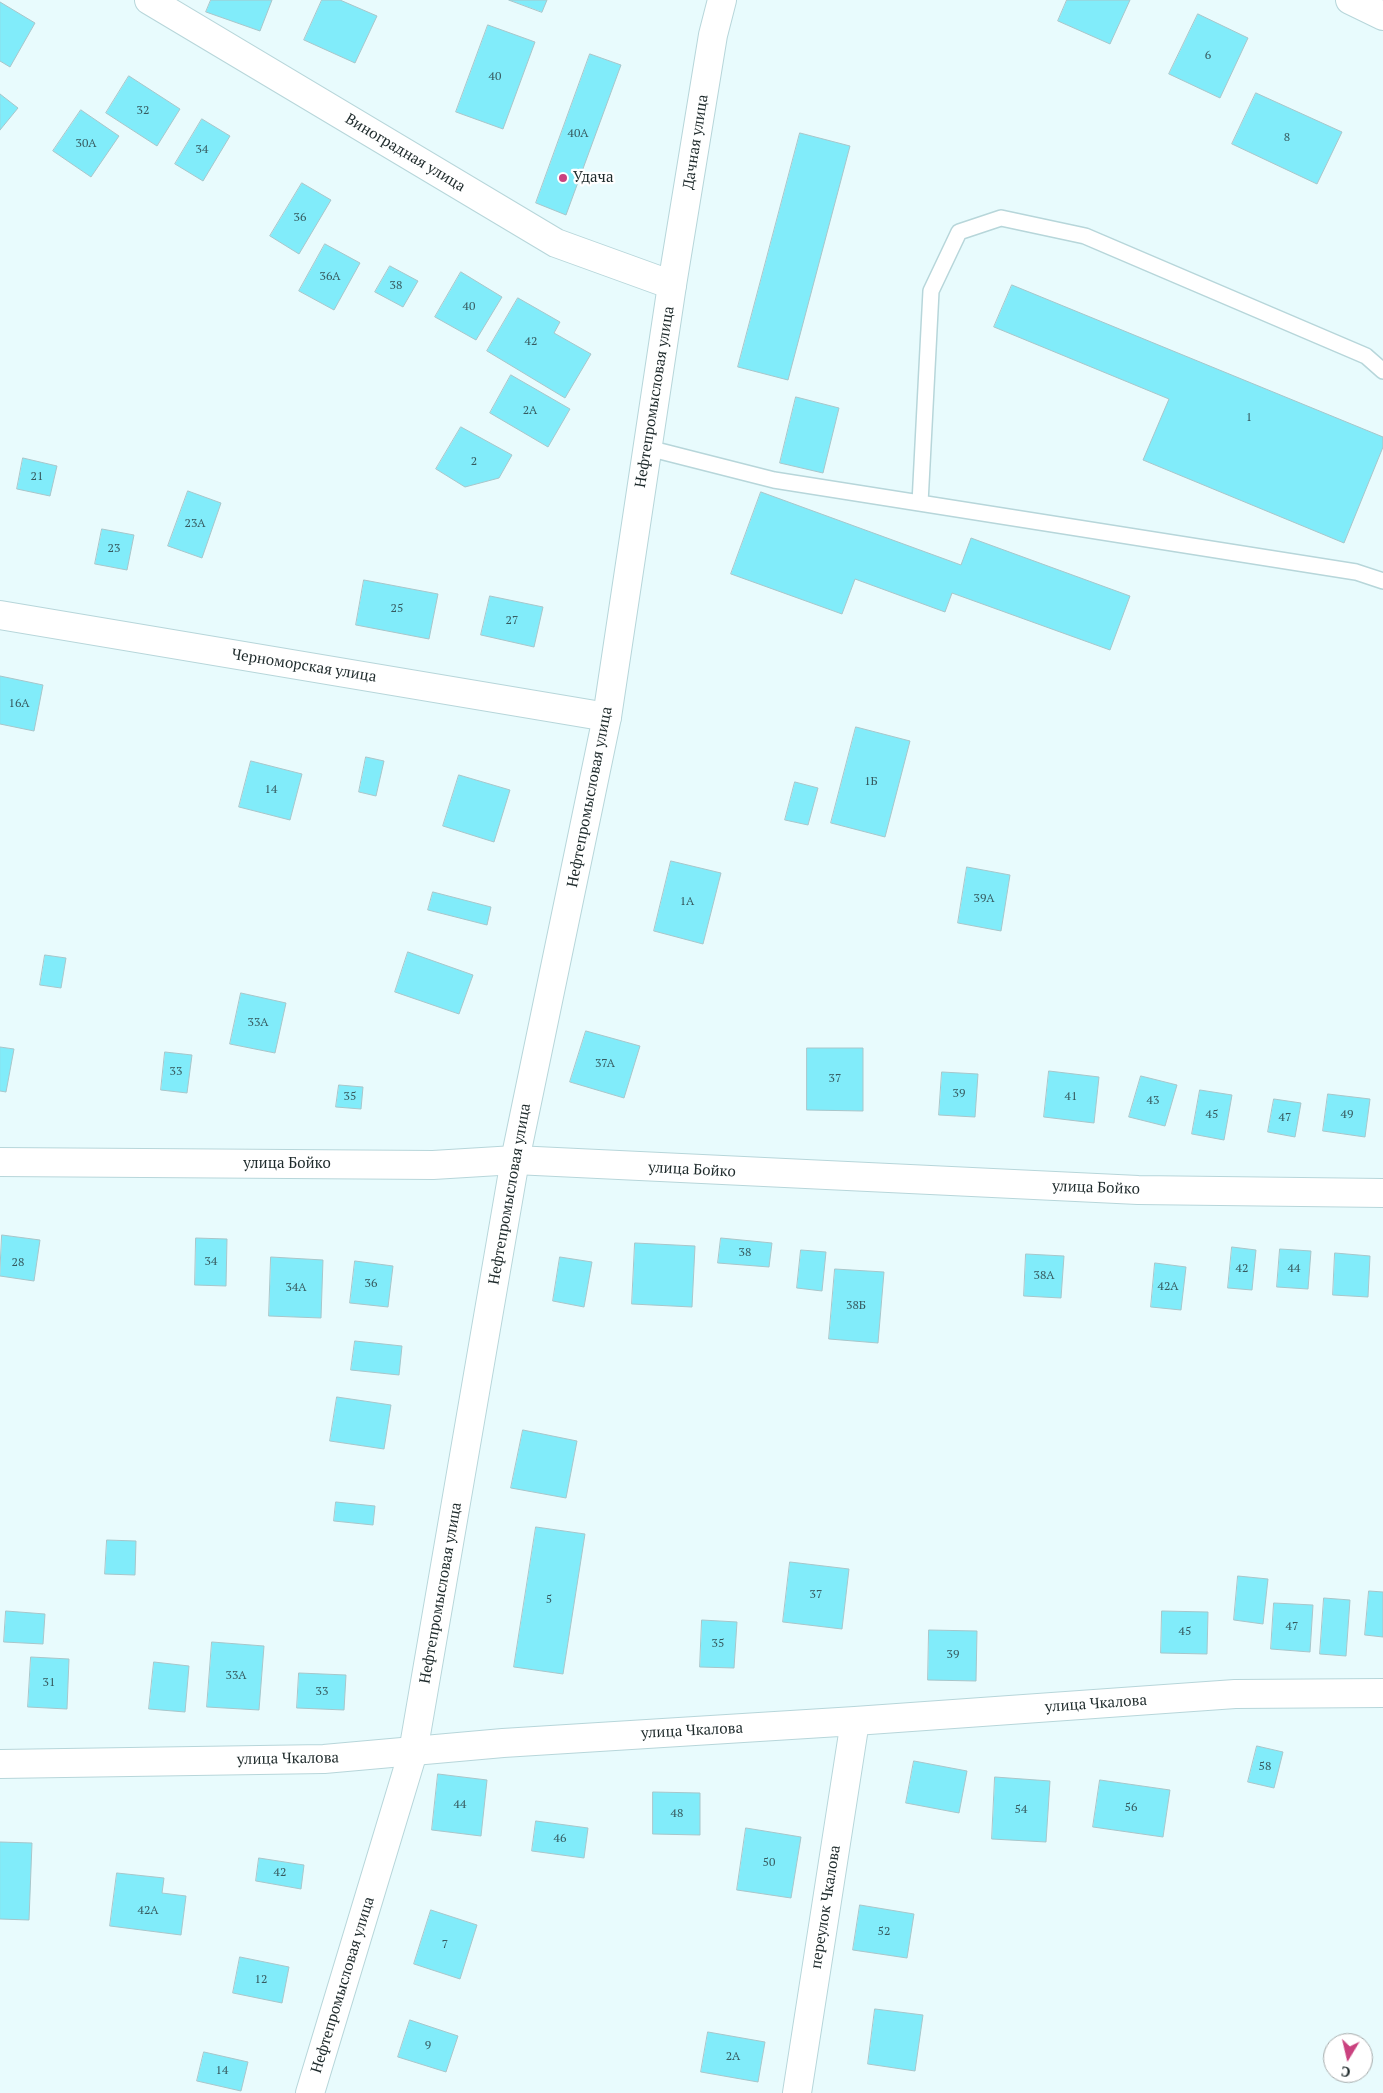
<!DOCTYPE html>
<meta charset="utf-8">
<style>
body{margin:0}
#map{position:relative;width:1383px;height:2093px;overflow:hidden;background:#e8fbfd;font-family:"PT Serif",serif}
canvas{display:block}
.north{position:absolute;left:1323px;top:2033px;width:50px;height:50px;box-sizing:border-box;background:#fff;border:1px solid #a5aaaa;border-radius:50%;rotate:189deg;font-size:14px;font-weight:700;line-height:20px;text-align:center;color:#1e2a2b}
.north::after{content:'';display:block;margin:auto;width:18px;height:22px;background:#ca427f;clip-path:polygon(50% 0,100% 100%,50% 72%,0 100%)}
</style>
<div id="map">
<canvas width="1383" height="2093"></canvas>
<div class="north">С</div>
</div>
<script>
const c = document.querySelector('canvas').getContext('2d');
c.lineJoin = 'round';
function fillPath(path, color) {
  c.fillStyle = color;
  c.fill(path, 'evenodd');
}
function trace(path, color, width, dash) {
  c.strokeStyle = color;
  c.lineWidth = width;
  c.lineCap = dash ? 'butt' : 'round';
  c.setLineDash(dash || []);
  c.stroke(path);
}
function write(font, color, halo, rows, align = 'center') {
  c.font = font + ' "PT Serif",serif';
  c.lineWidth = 4.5;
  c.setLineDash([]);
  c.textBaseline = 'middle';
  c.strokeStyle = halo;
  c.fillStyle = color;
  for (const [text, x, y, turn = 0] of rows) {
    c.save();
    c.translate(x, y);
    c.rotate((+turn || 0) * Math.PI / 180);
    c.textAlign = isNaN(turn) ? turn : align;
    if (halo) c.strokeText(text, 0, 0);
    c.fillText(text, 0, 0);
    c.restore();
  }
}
const building = new Path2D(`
 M 211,0 L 272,0 L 260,31 L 206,12 Z
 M 322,0 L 340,0 L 377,16 L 355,63 L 304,40 Z
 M 509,0 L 547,0 L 542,12 Z
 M 1067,0 L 1130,0 L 1110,44 L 1058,21 Z
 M 0,2 L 35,23 L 10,67 L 0,61 Z
 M 1198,14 L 1248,38 L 1220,98 L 1169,74 Z
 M 488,25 L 535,42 L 503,129 L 456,112 Z
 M 590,54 L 621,65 L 566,215 L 536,203 Z
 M 129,76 L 180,109 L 157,146 L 106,113 Z
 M 1256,93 L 1342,132 L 1317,184 L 1232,144 Z
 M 0,94 L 18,108 L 0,130 Z
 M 81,110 L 119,136 L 91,177 L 53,151 Z
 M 202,119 L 230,136 L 203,181 L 175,164 Z
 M 800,133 L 850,146 L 788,380 L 738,367 Z
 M 302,183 L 331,200 L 299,254 L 270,236 Z
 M 325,244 L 360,263 L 334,310 L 299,291 Z
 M 390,266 L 418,281 L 403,307 L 375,292 Z
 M 461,272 L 502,297 L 476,340 L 435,317 Z
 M 1012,285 L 1383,437 L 1383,447 L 1344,543 L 1143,460 L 1169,399 L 994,327 Z
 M 518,298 L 560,322 L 554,333 L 591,354 L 565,398 L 487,351 Z
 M 511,375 L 570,409 L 548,447 L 490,413 Z
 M 796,397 L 839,408 L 823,473 L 780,463 Z
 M 461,427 L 512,455 L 499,478 L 465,487 L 436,469 Z
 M 23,458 L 57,466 L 50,496 L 17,489 Z
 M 188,491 L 221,503 L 202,558 L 168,546 Z
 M 761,492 L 961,565 L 971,538 L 1130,596 L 1110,650 L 952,593 L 945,612 L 855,579 L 842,614 L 731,574 Z
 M 102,529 L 134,535 L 127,570 L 95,564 Z
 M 364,580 L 438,594 L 429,639 L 356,625 Z
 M 490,596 L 543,607 L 534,647 L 481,635 Z
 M 0,676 L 43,685 L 34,731 L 0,724 Z
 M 856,727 L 910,741 L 885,837 L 831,823 Z
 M 366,757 L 384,761 L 376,796 L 359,792 Z
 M 251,761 L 302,774 L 290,820 L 239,807 Z
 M 459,775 L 510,790 L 494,842 L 443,826 Z
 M 795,782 L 818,788 L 808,825 L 785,820 Z
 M 671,861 L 721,873 L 703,944 L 654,931 Z
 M 967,867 L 1010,875 L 1001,931 L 958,923 Z
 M 433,892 L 491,907 L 487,925 L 428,910 Z
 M 408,952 L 473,975 L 459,1014 L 395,992 Z
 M 45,955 L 66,958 L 61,988 L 40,985 Z
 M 241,993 L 286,1003 L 275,1053 L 230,1044 Z
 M 586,1031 L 640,1046 L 624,1098 L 570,1082 Z
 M 0,1047 L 14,1049 L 6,1092 L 0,1091 Z
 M 807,1048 L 863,1048 L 863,1111 L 807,1110 Z
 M 165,1052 L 192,1055 L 187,1093 L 161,1090 Z
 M 1049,1071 L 1099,1077 L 1094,1123 L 1044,1117 Z
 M 942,1072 L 978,1074 L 975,1117 L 939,1115 Z
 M 1141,1076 L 1177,1085 L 1165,1126 L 1129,1117 Z
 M 339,1085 L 363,1087 L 361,1109 L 336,1107 Z
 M 1200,1090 L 1232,1095 L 1224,1140 L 1192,1134 Z
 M 1328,1094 L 1370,1099 L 1365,1137 L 1323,1131 Z
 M 1274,1099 L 1301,1103 L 1295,1137 L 1268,1132 Z
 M 2,1235 L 40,1240 L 34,1281 L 0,1276 Z
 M 196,1238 L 227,1239 L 226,1286 L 195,1285 Z
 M 721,1238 L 772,1243 L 769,1267 L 718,1263 Z
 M 635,1243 L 695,1246 L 692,1307 L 632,1304 Z
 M 1232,1247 L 1256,1250 L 1252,1290 L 1228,1288 Z
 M 1280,1249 L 1311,1251 L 1308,1289 L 1277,1287 Z
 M 801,1250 L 826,1252 L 822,1291 L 797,1288 Z
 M 1335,1253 L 1370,1256 L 1368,1297 L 1333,1295 Z
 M 1026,1254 L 1064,1256 L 1061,1298 L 1024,1296 Z
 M 271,1257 L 323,1260 L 321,1318 L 269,1316 Z
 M 560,1257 L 592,1262 L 584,1307 L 553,1301 Z
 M 355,1261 L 393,1266 L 388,1307 L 350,1303 Z
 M 1155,1263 L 1186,1267 L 1181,1310 L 1151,1307 Z
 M 835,1269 L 884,1272 L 878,1343 L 829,1339 Z
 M 355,1341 L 402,1346 L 399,1375 L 351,1370 Z
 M 337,1397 L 391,1405 L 384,1449 L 330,1441 Z
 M 523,1430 L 577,1441 L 566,1498 L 511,1488 Z
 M 336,1502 L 375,1506 L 373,1525 L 334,1521 Z
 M 536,1527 L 585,1534 L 563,1674 L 514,1667 Z
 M 107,1540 L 136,1541 L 135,1575 L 105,1574 Z
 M 790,1562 L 849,1569 L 842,1629 L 783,1622 Z
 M 1238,1576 L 1268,1579 L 1263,1624 L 1234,1620 Z
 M 1369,1591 L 1383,1592 L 1383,1637 L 1365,1635 Z
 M 1324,1598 L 1350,1600 L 1346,1656 L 1320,1654 Z
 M 1274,1603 L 1313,1605 L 1310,1652 L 1271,1649 Z
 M 6,1611 L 45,1614 L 43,1644 L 4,1642 Z
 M 1162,1611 L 1208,1612 L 1207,1654 L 1161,1653 Z
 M 702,1620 L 737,1622 L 734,1668 L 700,1667 Z
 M 929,1630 L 977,1631 L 976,1681 L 928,1680 Z
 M 212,1642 L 264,1646 L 259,1710 L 207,1707 Z
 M 31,1657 L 69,1659 L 67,1709 L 28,1707 Z
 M 154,1662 L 189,1666 L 185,1712 L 149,1709 Z
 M 299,1673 L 346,1675 L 344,1710 L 297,1708 Z
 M 1257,1746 L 1283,1752 L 1274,1788 L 1248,1782 Z
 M 914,1761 L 967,1771 L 959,1813 L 906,1803 Z
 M 438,1774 L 487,1780 L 481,1836 L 432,1830 Z
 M 995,1777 L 1050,1781 L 1046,1842 L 992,1839 Z
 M 1100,1780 L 1170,1790 L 1163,1837 L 1093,1827 Z
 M 653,1792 L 700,1793 L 700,1835 L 653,1834 Z
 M 536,1821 L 588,1828 L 584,1858 L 532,1851 Z
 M 746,1828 L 801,1837 L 791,1898 L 737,1890 Z
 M 0,1842 L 32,1843 L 29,1920 L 0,1919 Z
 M 259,1858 L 304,1865 L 301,1889 L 256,1881 Z
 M 117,1873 L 164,1878 L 162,1893 L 186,1896 L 181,1935 L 110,1926 Z
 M 860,1905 L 914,1914 L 907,1958 L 853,1950 Z
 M 431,1910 L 477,1925 L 460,1979 L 414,1964 Z
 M 240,1957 L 289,1967 L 282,2003 L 233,1993 Z
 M 875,2009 L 923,2015 L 915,2071 L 868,2064 Z
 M 410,2020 L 458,2036 L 446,2072 L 398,2057 Z
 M 708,2032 L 765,2042 L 758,2082 L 701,2072 Z
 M 204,2052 L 248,2062 L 241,2091 L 197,2081 Z`);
fillPath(building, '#81ecfa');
trace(building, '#a8c6ca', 1);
const lane = new Path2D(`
 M 648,448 L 774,480 L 1356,572 L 1383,581
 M 920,503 L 931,291 L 959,232 L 1001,218 L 1085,236 L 1366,356 L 1383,371`);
const street = new Path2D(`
 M 149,0 L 556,243 L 672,285
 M 1350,0 L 1383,16
 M 0,615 L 607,717
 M 0,1162 L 433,1165 L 515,1160 L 1138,1190 L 1383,1193
 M 0,1764 L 324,1759 L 503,1743 L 855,1721 L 1235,1694 L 1383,1693
 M 797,2093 L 855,1721`);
const secondary = new Path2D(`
 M 310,2093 L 413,1752 L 515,1160 L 607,717 L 672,285 L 713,35 L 722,0`);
trace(lane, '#b7d6da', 18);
trace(street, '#b7d6da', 30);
trace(secondary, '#b7d6da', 30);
trace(lane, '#fff', 15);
trace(street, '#fff', 28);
trace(secondary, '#fff', 28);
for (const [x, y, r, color] of [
 [563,178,5,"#ca427f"]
]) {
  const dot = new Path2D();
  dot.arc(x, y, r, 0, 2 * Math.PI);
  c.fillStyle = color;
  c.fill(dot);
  trace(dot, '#fff', 2);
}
write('12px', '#375a5f', null, [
 ["6",1208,56],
 ["40",495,77],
 ["32",143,111],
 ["40А",578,134],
 ["8",1287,138],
 ["30А",86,144],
 ["34",202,150],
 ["36",300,218],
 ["36А",330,277],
 ["38",396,286],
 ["40",469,307],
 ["42",531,342],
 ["2А",530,411],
 ["1",1249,418],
 ["2",474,462],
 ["21",37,477],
 ["23А",195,524],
 ["23",114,549],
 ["25",397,609],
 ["27",512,621],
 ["16А",19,704],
 ["1Б",871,782],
 ["14",271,790],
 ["39А",984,899],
 ["1А",687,902],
 ["33А",258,1023],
 ["37А",605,1064],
 ["33",176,1072],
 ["37",835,1079],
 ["39",959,1094],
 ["35",350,1097],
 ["41",1071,1097],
 ["43",1153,1101],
 ["45",1212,1115],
 ["49",1347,1115],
 ["47",1285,1118],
 ["38",745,1253],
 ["34",211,1262],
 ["28",18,1263],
 ["42",1242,1269],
 ["44",1294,1269],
 ["38А",1044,1276],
 ["36",371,1284],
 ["42А",1168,1287],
 ["34А",296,1288],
 ["38Б",856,1306],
 ["37",816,1595],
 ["5",549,1600],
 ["47",1292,1627],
 ["45",1185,1632],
 ["35",718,1644],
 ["39",953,1655],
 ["33А",236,1676],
 ["31",49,1683],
 ["33",322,1692],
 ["58",1265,1767],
 ["44",460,1805],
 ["56",1131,1808],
 ["54",1021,1810],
 ["48",677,1814],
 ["46",560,1839],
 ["50",769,1863],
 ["42",280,1873],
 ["42А",148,1911],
 ["52",884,1932],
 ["7",445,1945],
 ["12",261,1980],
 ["9",428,2046],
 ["2А",733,2057],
 ["14",222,2071]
]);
write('15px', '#1e2a2b', '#fff', [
 ["Дачная улица",696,142,-81],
 ["Виноградная улица",405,153,31],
 ["Нефтепромысловая улица",655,397,-81],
 ["Черноморская улица",304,666,9],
 ["Нефтепромысловая улица",590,797,-79],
 ["улица Бойко",287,1164],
 ["улица Бойко",692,1170,3],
 ["улица Бойко",1096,1188,2],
 ["Нефтепромысловая улица",510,1194,-80],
 ["Нефтепромысловая улица",441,1593,-80],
 ["улица Чкалова",1096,1704,-4],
 ["улица Чкалова",692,1731,-3],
 ["улица Чкалова",288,1759,-1],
 ["переулок Чкалова",826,1907,-81],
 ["Нефтепромысловая улица",343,1985,-73]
]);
write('15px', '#1e2a2b', '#fff', [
 ["Удача",573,178]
], 'left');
</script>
